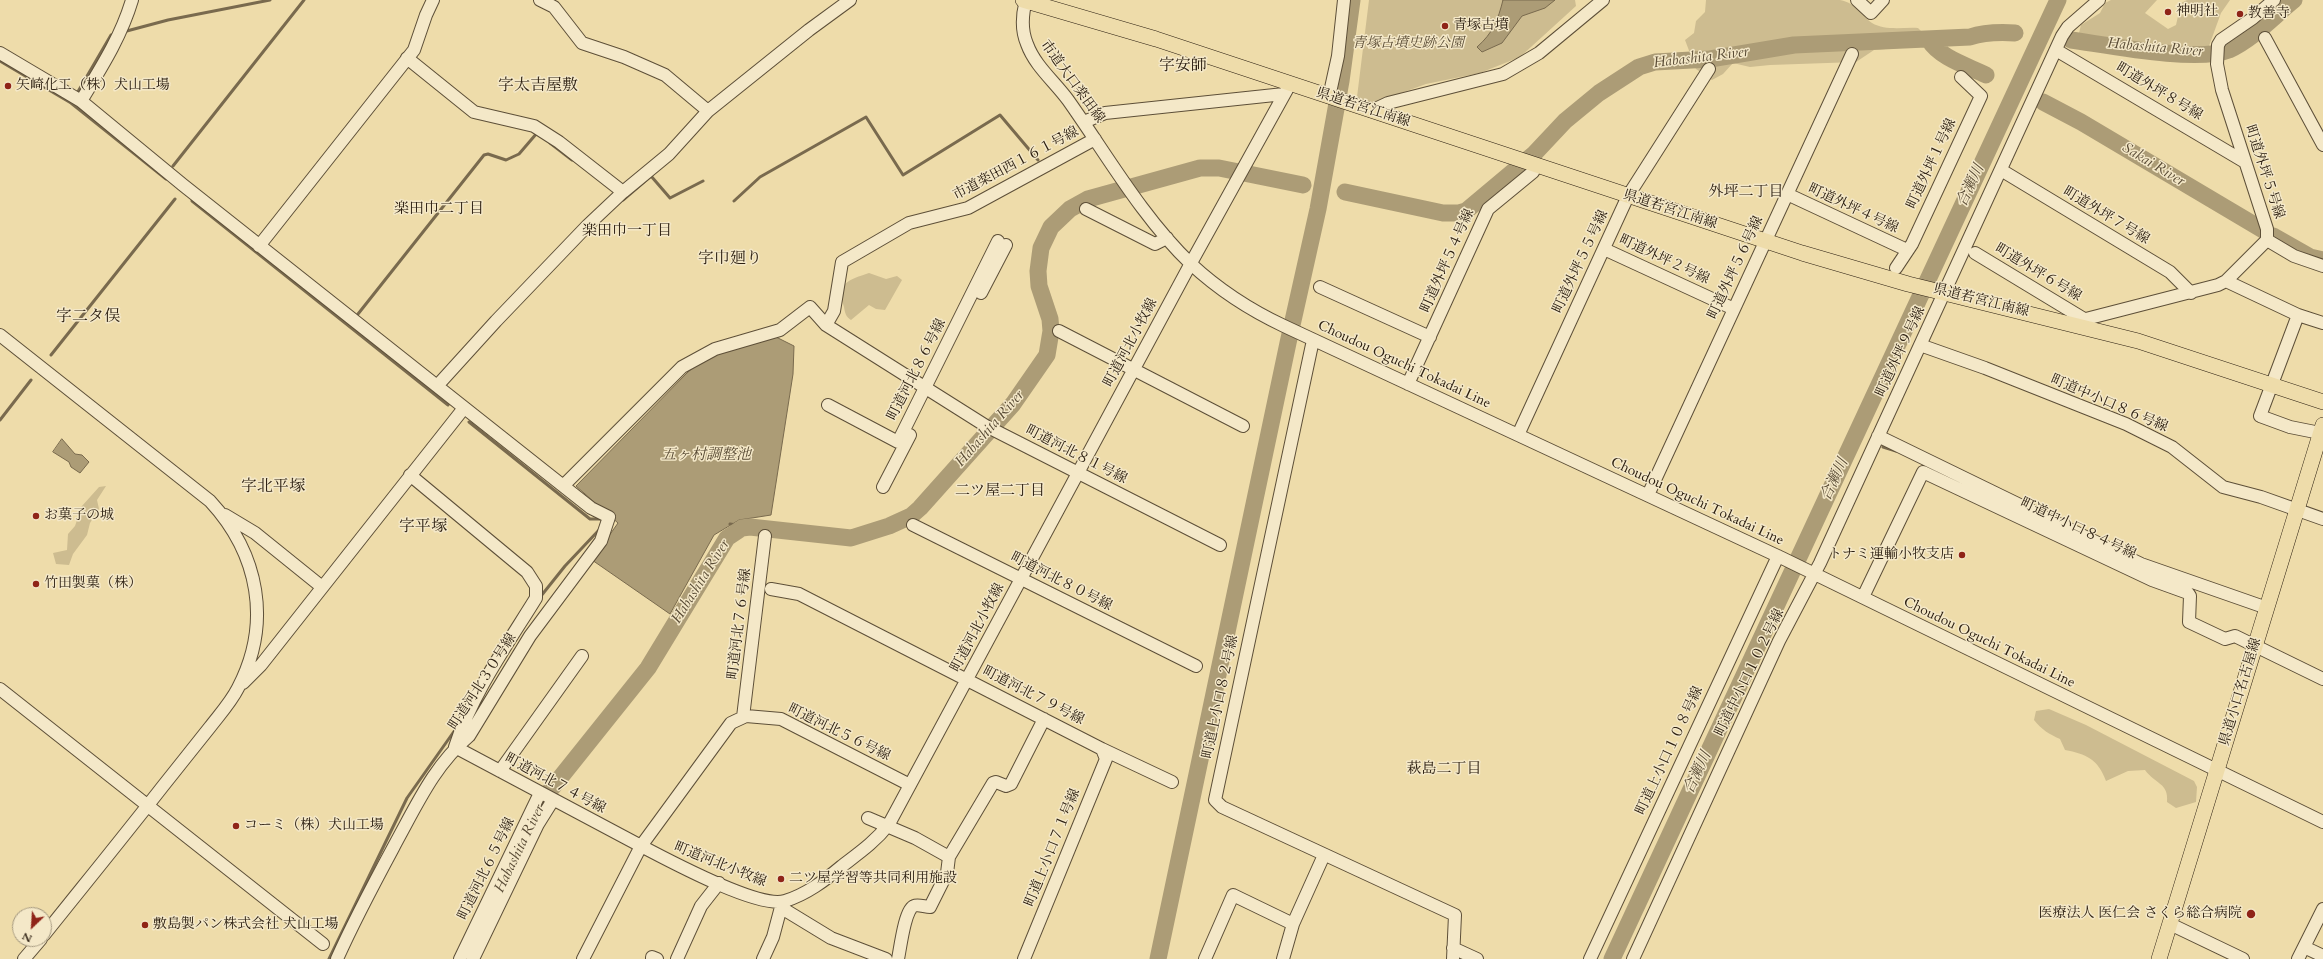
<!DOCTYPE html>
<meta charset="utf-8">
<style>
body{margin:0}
#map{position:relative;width:2323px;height:959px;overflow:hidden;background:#eedcaa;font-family:Cardo,serif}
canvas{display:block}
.north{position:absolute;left:12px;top:907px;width:40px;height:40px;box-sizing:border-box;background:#f4e8c8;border:1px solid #a4987f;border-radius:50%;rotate:205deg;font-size:11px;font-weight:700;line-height:16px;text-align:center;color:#2d2012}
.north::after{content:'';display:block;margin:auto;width:14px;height:18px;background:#8f2418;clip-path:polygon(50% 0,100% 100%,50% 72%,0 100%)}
</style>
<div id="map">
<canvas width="2323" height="959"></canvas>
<div class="north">N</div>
</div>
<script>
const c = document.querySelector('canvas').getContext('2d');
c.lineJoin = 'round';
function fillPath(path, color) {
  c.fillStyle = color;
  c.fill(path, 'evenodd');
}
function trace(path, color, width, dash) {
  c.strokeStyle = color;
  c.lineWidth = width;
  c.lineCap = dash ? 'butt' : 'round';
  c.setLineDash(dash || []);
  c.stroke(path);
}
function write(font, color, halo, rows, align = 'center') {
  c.font = font + ' Cardo,"Noto Serif JP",serif';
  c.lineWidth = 3;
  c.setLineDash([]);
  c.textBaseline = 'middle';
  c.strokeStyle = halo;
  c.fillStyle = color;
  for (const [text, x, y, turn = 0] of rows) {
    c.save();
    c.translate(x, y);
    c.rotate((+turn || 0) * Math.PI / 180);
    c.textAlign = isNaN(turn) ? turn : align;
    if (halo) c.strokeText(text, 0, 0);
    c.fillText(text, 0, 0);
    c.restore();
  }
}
fillPath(new Path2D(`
 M 1369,0 L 1575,0 L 1576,6 L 1520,57 L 1480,73 L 1426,84 L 1371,104 L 1357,97 Z
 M 1706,0 L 1840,0 C 1858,4 1859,14 1872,23 C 1885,31 1904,27 1918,28 L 1935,45 L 1874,50 L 1856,62 L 1770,65 L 1750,67 L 1733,63 L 1723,74 L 1712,80 L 1696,69 L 1685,40 L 1694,33 L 1696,21 L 1705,12 Z
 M 2111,0 L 2157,0 L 2145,13 L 2168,29 L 2176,25 L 2181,3 L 2187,0 L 2230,0 L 2221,13 L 2205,57 C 2170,62 2120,53 2085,46 L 2079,33 L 2081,25 L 2100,13 L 2105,3 Z
 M 869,273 L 886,279 L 897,276 L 902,280 L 885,310 L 876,309 L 869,305 L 851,320 C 846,317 845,313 844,307 C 836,282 849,280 869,273 Z
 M 106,486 L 97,500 L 99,509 L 90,523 L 87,535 L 73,554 L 69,565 L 56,564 L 53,553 L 67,550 L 68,534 L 75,526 L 82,506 L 99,487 Z
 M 2049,709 L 2086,725 L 2194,781 L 2197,787 L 2196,802 L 2176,808 L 2167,802 C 2169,783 2155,784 2145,770 L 2128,771 L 2106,781 C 2098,759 2086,754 2065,750 L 2060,739 C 2049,734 2042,730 2034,720 L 2036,711 Z`), '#cdbc90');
const water = new Path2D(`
 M 1503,0 L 1555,0 L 1545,8 L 1522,16 L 1502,43 L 1482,52 L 1477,47 C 1493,33 1498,20 1503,0 Z
 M 774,336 L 794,346 L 793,374 L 771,515 L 739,520 L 714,535 L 670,614 L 592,560 L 618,523 L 576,486 L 687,373 L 705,357 Z
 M 62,439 L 75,454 L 82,455 L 89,462 L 80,473 L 71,467 L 69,462 L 53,452 Z`);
fillPath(water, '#ac9c76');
trace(water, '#796a4e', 1);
trace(new Path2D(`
 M 123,32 L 168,20 L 270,0
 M 0,61 L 71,103 L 166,179
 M 76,95 L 111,35 L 116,34
 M 550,143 L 572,160
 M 173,166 L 304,0
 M 623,200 L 651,176 L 670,198 L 703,181
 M 192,201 L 448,405
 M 734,201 L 760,177 L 866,117 L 903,175 L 1000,115 L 1038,160
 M 358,314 L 484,155 L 488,154 L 506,160 L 519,154 L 537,133 L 539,135
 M 51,355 L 175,199
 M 0,420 L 31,380
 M 469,422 L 590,519 L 603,519
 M 1883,447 L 1896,451
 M 730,524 L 750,527
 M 541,596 L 565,566 L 599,530
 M 329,959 L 407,798 L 455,730`), '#796a4e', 3);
trace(new Path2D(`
 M 1929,40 C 1940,58 1968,66 1986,75
 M 2071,40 C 2107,45 2197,63 2229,50 C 2253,39 2273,17 2294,0
 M 2043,102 L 2081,122 L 2263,230
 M 1345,192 L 1443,213 L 1459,213 L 1466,211 L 1534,154 L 1565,121 L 1599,93 L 1639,67 L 1655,62 L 1710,59 L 1794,45 L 1970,37 C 1985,32 1999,32 2015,33
 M 2273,236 L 2310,257 L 2323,260
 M 527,835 L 548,793 L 648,668 L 727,538 L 742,528 L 750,527 L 851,538 L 889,526 L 911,516 L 920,508 L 1013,404 L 1047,355 L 1051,331 L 1050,319 L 1039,286 L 1038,271 L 1041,248 L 1051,227 L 1070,209 L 1088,199 L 1200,168 L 1219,168 L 1303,185
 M 1158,959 L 1288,343 L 1318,209 L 1341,81 L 1352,0
 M 1612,959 L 2058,0`), '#ac9c76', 17);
const minor = new Path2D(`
 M 540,0 L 554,7 L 582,43 L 624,57 L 665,75 L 708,111
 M 1026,0 C 1022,15 1021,30 1027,44 C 1035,66 1054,81 1068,100 C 1107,155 1142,217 1191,264 C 1219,290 1250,310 1284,326 L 1782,558 L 2323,822
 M 1857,0 L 1871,13 L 1883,0
 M 2265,38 L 2323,145
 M 2056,50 L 2245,162
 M 0,53 L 81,101 L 183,185 L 591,508 L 609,517 L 601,541 L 530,636 L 469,736 C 437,763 420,798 400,835 C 378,876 356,916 337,959
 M 407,58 L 474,112 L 534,126 L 559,142 L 623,192
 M 1329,97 L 1338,56 L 1344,0
 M 81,101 C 101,68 121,37 132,0
 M 1371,111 L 1388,103 L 1503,74 L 1539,53 L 1603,0
 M 1084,122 L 1105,113 L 1284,94
 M 2001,170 L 2170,272 L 2191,293
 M 1787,194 L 1907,250
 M 1086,209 L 1155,244 L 1167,238
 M 2267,240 L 2294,256 L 2323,266
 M 259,246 L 414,50 L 426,15 L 433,0
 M 1604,249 L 1734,309
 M 1975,253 L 2084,319
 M 1896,268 L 1912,244 L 1981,96 L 1961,77
 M 2226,281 L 2298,315 L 2323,323
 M 1320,287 L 1430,337
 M 981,293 L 1006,245
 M 2298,315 L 2260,416 L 2290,427 L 2320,433
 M 826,325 L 834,311 L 842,262 L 909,223 L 968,208 L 1095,139
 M 2078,325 L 2082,320 L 2218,285 L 2226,281 L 2267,240 L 2267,229 L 2222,90 L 2217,64 L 2218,45 L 2221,40 L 2253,18 L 2274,0
 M 1059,331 L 1243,426
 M 0,335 L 210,501 C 259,554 272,623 238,688 C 231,702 220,714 210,727 C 194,747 179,766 163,786 C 124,836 84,885 44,935
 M 1313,340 L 1215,800 L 1222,807 L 1455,915 L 1453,959
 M 1920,345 L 1985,368 L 2126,424 L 2172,447 L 2223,487 L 2261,497 L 2323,519
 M 1408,384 L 1488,209 L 1533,172 L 1536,166
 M 437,386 L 496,321 L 588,225 L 623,192 L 669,154 L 708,111 L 809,30 L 850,0
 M 828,405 L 898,442 L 998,241
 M 1518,435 L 1628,196 L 1709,69
 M 1878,436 L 2141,564 L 2267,608
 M 410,475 L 527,572 L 536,586 L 536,598 C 507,645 472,694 455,747 L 641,846 L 731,723 L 746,716 L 781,719 L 910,785
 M 563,486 L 682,367 L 715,349 L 780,330 L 810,307 L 826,325 L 986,426 L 1220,545
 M 883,487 L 910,435
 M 1648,495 L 1852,54
 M 225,515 L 255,533 L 322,587
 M 913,525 L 1196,666
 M 771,589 L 799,594 L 1102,749 L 1172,782
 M 1863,597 L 1923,472 L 2152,580 L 2188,593 L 2190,596 L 2189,622 L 2225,639 L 2235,636 L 2323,679
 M 243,683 L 261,665 L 464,408
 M 0,689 L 323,944
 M 743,717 L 765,536
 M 500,771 L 582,656
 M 868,818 L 915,838 L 949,857
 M 779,902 L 785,910 L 831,938 L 886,959
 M 2170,924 L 2243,959
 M 2304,947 L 2323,956
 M 1453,948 L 1477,959
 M 24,959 L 41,939
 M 460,959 L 540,793
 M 473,959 L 538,824 L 553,800
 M 583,959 L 641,846 C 668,860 758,909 785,901 C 807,894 824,881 842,866 C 859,853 875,842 889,824 L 1191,263 L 1290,84
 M 652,959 L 652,957 L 657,959
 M 677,959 L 701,906 L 719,883
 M 763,959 L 773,937 L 781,907
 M 898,959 C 900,950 905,908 914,906 C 918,904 925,907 930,907 L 947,873 L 949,857 L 993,783 L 996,782 L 1006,786 L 1011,784 L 1044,719
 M 1024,959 L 1106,759 L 1102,749
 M 1205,959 L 1233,895 L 1293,924
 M 1283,959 L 1293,924 L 1324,855
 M 1590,959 L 1778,556
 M 1633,959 L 1779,641 L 1820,563 L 2062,36 L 2068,27 L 2099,0
 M 2298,959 L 2323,909`);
const major = new Path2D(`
 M 1023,0 L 1156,39 L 1802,253 L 1908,284 L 2138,341 L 2323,402
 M 2159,959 L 2323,425`);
trace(minor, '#5d4f38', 14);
trace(major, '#2d2012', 16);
trace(minor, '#f4e8c8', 12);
trace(major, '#eedcaa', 15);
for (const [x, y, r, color] of [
 [2168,12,4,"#8f2418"],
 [2240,14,4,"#8f2418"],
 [1445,26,4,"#8f2418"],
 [8,86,4,"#8f2418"],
 [36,516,4,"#8f2418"],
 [1962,555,4,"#8f2418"],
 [36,584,4,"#8f2418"],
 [236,826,4,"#8f2418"],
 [781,879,4,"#8f2418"],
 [2251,914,5,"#8f2418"],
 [145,925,4,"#8f2418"]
]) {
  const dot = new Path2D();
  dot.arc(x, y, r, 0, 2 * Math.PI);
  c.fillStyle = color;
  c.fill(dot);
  trace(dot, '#f4e8c8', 1.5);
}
write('14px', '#2d2012', '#f4e8c8', [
 ["神明社",2176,12],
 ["教善寺",2248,14],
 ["青塚古墳",1453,26],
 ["矢崎化工（株）犬山工場",16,86],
 ["お菓子の城",44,516],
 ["トナミ運輸小牧支店",1954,555,"right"],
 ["竹田製菓（株）",44,584],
 ["コーミ（株）犬山工場",244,826],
 ["二ツ屋学習等共同利用施設",789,879],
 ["医療法人 医仁会 さくら総合病院",2242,914,"right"],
 ["敷島製パン株式会社 犬山工場",153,925]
], 'left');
write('italic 14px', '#5d4f38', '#f4e8c8', [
 ["青塚古墳史跡公園",1408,44]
]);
write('14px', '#2d2012', '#f4e8c8', [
 ["市道大口楽田線",1072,82,54],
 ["町道外坪８号線",2159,92,31],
 ["県道若宮江南線",1363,108,18],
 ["市道楽田西１６１号線",1016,164,-28],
 ["町道外坪１号線",1932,164,-65],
 ["町道外坪５号線",2264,172,72],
 ["町道外坪４号線",1853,209,25],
 ["県道若宮江南線",1670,210,18],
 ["町道外坪７号線",2106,216,31],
 ["町道外坪２号線",1664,260,25],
 ["町道外坪５４号線",1448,261,-66],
 ["町道外坪５５号線",1581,262,-65],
 ["町道外坪５６号線",1736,268,-65],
 ["町道外坪６号線",2038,273,31],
 ["県道若宮江南線",1981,301,14],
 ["町道河北小牧線",1131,343,-62],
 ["町道外坪９号線",1901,352,-65],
 ["Choudou Oguchi Tokadai Line",1404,365,25],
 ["町道河北８６号線",917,370,-63],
 ["町道中小口８６号線",2109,404,23],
 ["町道河北８１号線",1076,455,27],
 ["Choudou Oguchi Tokadai Line",1697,502,25],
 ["町道中小口８４号線",2078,529,25],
 ["町道河北８０号線",1061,582,27],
 ["町道河北７６号線",740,624,-83],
 ["町道河北小牧線",978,628,-62],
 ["Choudou Oguchi Tokadai Line",1989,643,26],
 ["町道中小口１０２号線",1750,673,-64],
 ["町道河北３０号線",483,682,-57],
 ["県道小口名古屋線",2241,692,-73],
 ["町道河北７９号線",1033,696,27],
 ["町道上小口８２号線",1221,697,-78],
 ["町道河北５６号線",839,733,26],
 ["町道上小口１０８号線",1670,751,-65],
 ["町道河北７４号線",555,784,28],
 ["町道上小口７１号線",1053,848,-68],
 ["町道河北小牧線",720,865,22],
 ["町道河北６５号線",487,869,-64]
]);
write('italic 15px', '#594b35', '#f4e8c8', [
 ["Habashita River",2155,48,5],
 ["Habashita River",1701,58,-7],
 ["Sakai River",2153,165,31],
 ["合瀬川",1971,186,-65],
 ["Habashita River",990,429,-49],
 ["五ヶ村調整池",706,456],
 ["合瀬川",1835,480,-65],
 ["Habashita River",701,582,-58],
 ["合瀬川",1698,773,-65],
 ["Habashita River",520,849,-64]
]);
write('15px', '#2d2012', '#f4e8c8', [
 ["外坪二丁目",1746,193],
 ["楽田巾二丁目",439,210],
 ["楽田巾一丁目",627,232],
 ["二ツ屋二丁目",1000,492],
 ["萩島二丁目",1444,770]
]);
write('16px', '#2d2012', '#f4e8c8', [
 ["字安師",1183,66],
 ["字太吉屋敷",538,86],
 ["字巾廻り",730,259],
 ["字二タ俣",88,317],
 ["字北平塚",273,487],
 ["字平塚",423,527]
]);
</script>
